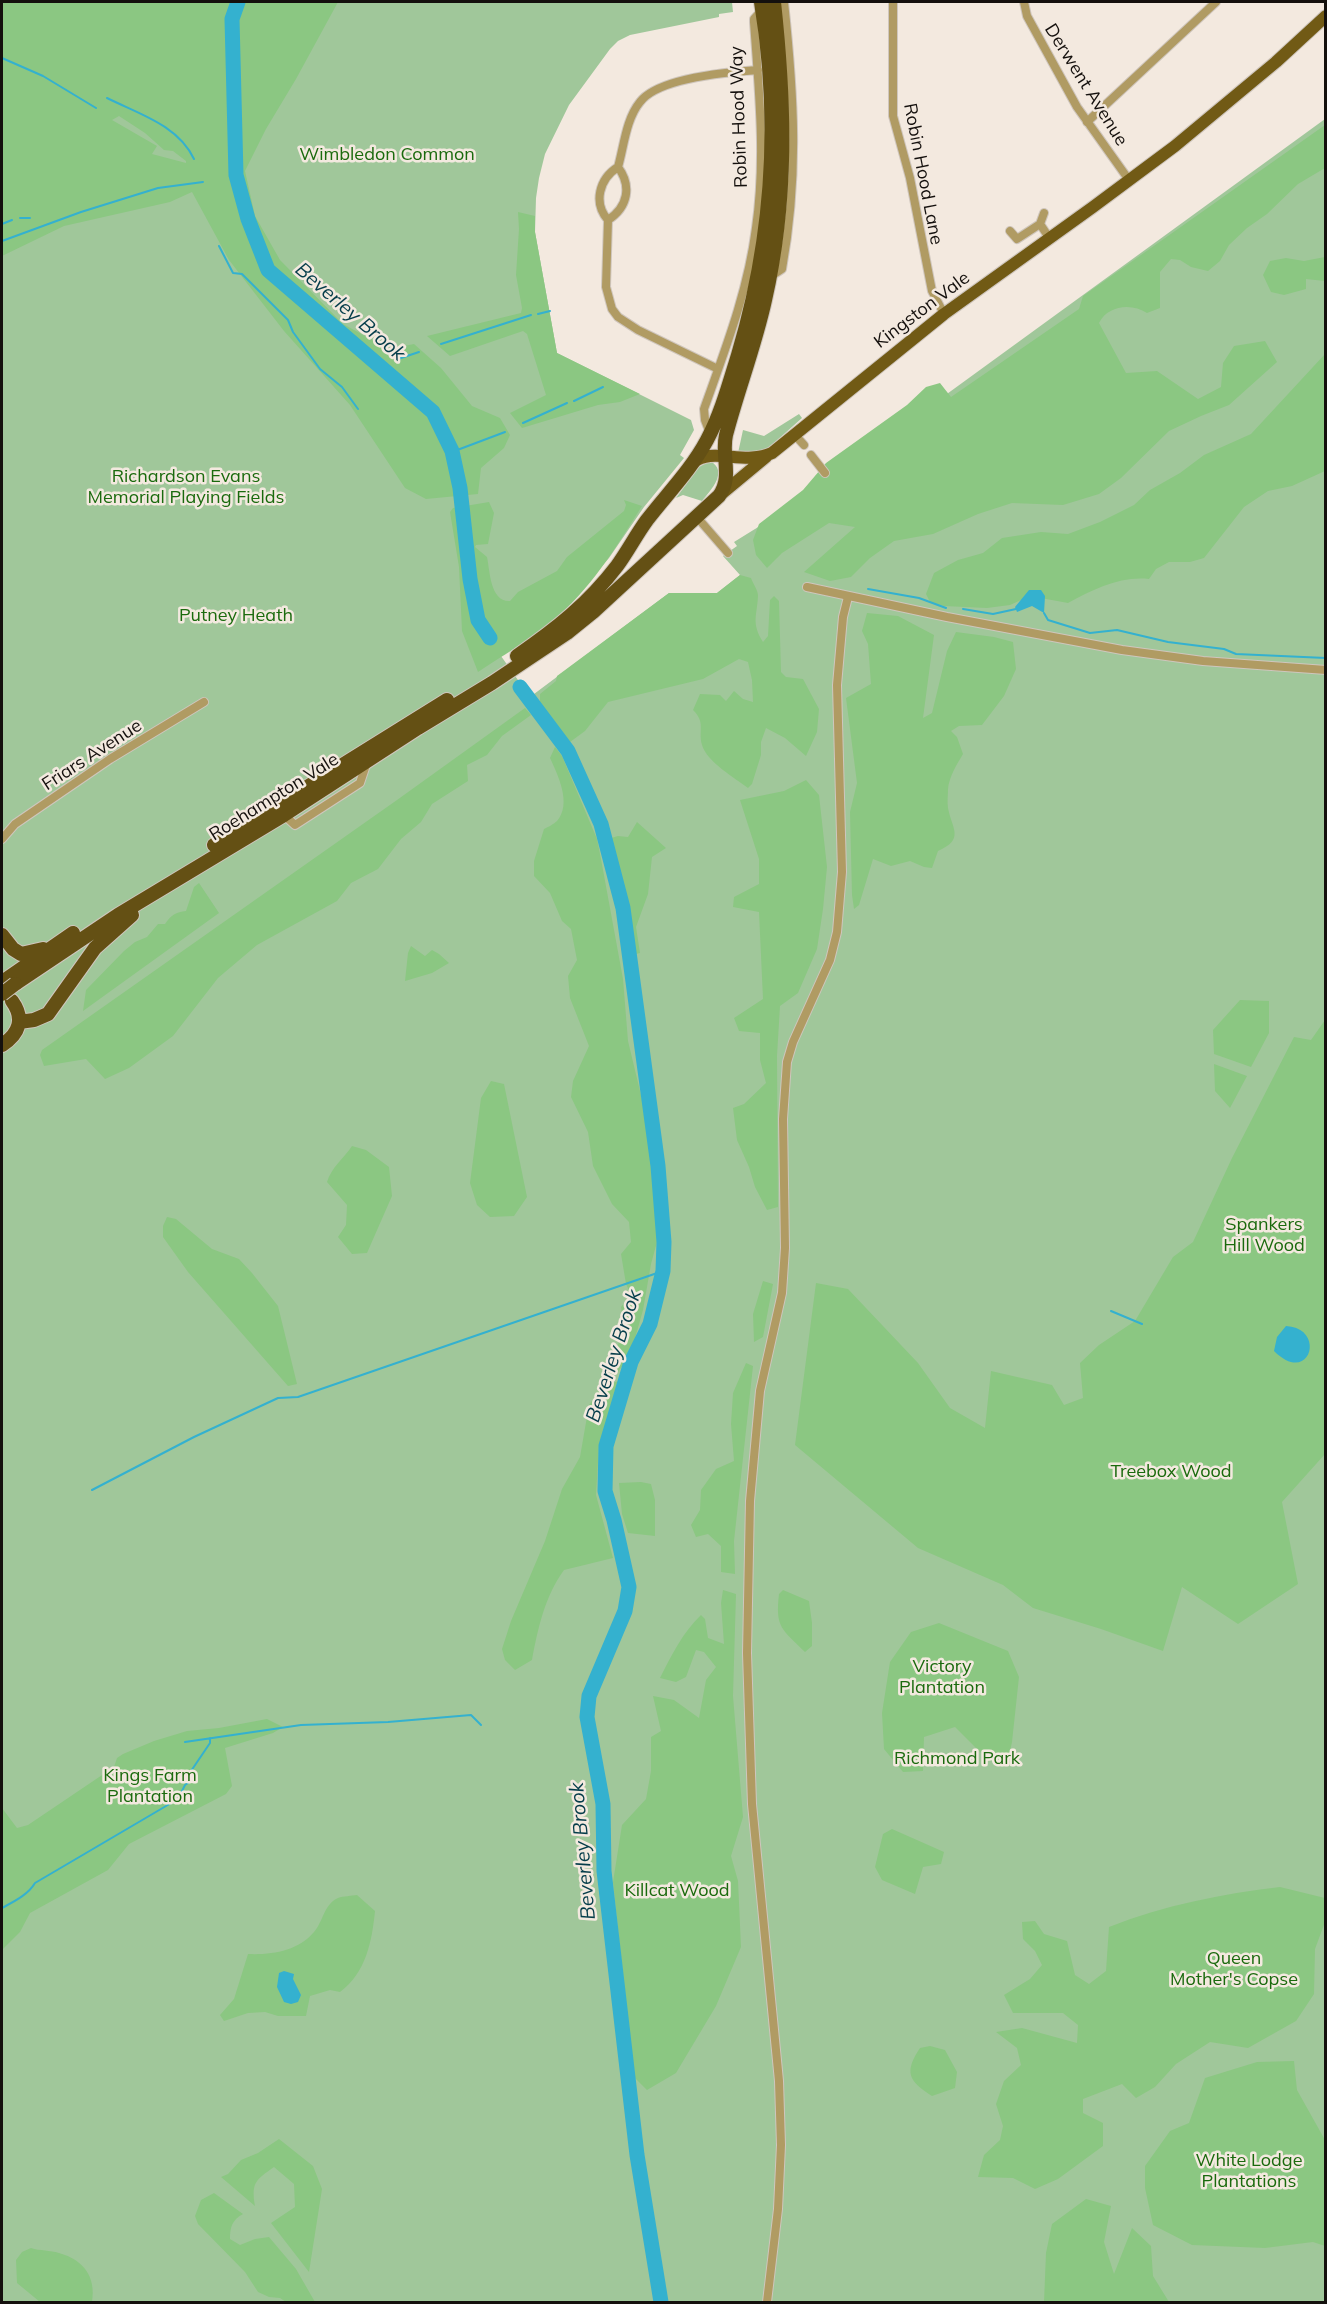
<!DOCTYPE html>
<style>
body{margin:0}
#map{position:relative;width:1327px;height:2304px;overflow:hidden;background:#f3e9df;font-family:Mulish,sans-serif}
canvas{display:block}
.frame{position:absolute;inset:0;border:3px solid #14100d;pointer-events:none}
</style>
<div id="map">
<canvas width="1327" height="2304"></canvas>
<div class="frame"></div>
</div>
<script>
const c = document.querySelector('canvas').getContext('2d');
c.lineJoin = 'round';
function fillPath(path, color) {
  c.fillStyle = color;
  c.fill(path, 'evenodd');
}
function trace(path, color, width, dash) {
  c.strokeStyle = color;
  c.lineWidth = width;
  c.lineCap = dash ? 'butt' : 'round';
  c.setLineDash(dash || []);
  c.stroke(path);
}
function write(font, color, halo, rows, align = 'center') {
  c.font = font + ' Mulish,sans-serif';
  c.lineWidth = 5;
  c.setLineDash([]);
  c.textBaseline = 'middle';
  c.strokeStyle = halo;
  c.fillStyle = color;
  for (const [text, x, y, turn = 0] of rows) {
    c.save();
    c.translate(x, y);
    c.rotate((+turn || 0) * Math.PI / 180);
    c.textAlign = isNaN(turn) ? turn : align;
    if (halo) c.strokeText(text, 0, 0);
    c.fillText(text, 0, 0);
    c.restore();
  }
}
fillPath(new Path2D(`
 M 2,2 L 732,2 L 733,12 L 719,14 L 719,17 L 630,35 L 618,41 L 610,49 L 569,105 L 545,154 L 539,178 L 536,198 L 535,232 L 557,353 L 691,420 L 694,430 L 680,455 L 684,458 L 644,507 L 609,558 L 571,603 L 501,656 L 530,697 L 669,593 L 717,593 L 740,575 L 723,556 L 737,546 L 734,542 L 797,503 L 1325,119 L 1325,2302 L 2,2302 Z
 M 799,414 L 802,418 L 765,451 L 738,453 L 743,430 L 764,436 Z
 M 710,461 C 729,471 711,490 702,501 L 683,495 L 676,498 L 699,467 Z`), '#a0c79a');
fillPath(new Path2D(`
 M 2,2 L 338,2 L 296,79 L 266,129 L 245,171 L 255,216 L 280,260 L 343,324 L 389,349 L 414,344 L 441,368 L 472,406 L 500,418 L 510,435 L 504,448 L 481,468 L 478,494 L 426,499 L 405,488 L 350,405 L 284,331 L 229,260 L 192,192 L 170,202 L 64,226 L 2,256 ZM 119,116 L 145,133 L 164,150 L 173,151 L 186,161 L 186,163 L 152,154 L 157,146 L 112,120 Z
 M 1325,125 L 1325,168 L 1298,184 L 1267,214 L 1247,228 L 1229,245 L 1220,261 L 1208,271 L 1191,267 L 1180,260 L 1171,259 L 1160,272 L 1160,308 L 1147,313 C 1132,303 1108,305 1099,323 L 1126,373 L 1157,371 L 1198,399 L 1221,387 L 1223,363 L 1234,346 L 1265,341 L 1277,362 L 1229,405 L 1201,416 L 1169,431 L 1121,478 L 1099,494 L 1063,505 L 1012,503 L 978,514 L 933,534 L 894,541 L 870,558 L 851,577 L 830,581 L 804,572 L 855,527 L 829,523 L 782,553 L 767,568 L 756,555 L 753,540 L 759,524 L 803,490 L 826,463 L 907,405 L 926,387 L 940,383 L 951,397 L 1079,309 L 1083,296 Z
 M 518,212 L 535,216 L 535,232 L 557,353 L 640,394 L 620,402 L 598,405 L 522,428 L 510,413 L 546,395 L 527,334 L 523,331 L 450,356 L 427,336 L 521,313 L 522,308 L 516,275 L 519,229 Z
 M 1325,257 L 1325,281 L 1306,279 L 1306,289 L 1284,295 L 1271,292 L 1263,275 L 1270,261 L 1286,258 L 1304,261 Z
 M 1325,354 L 1325,471 L 1292,486 L 1268,491 L 1244,507 L 1204,558 L 1190,562 L 1169,562 L 1156,569 L 1149,579 C 1120,576 1094,589 1068,603 L 1030,596 L 1010,605 L 987,608 L 944,606 L 930,602 L 926,594 L 934,573 L 958,560 L 983,553 L 1002,538 L 1041,532 L 1068,534 L 1100,522 L 1134,505 L 1150,490 L 1180,473 L 1204,455 L 1251,434 Z
 M 624,500 L 642,506 C 616,547 590,591 551,622 C 528,641 502,656 478,672 L 462,631 L 459,567 L 450,512 L 453,508 L 489,502 L 494,513 L 488,544 L 476,545 L 475,547 L 487,557 C 490,571 490,602 510,601 L 518,592 L 557,571 L 567,557 L 624,511 L 626,505 Z
 M 740,575 L 751,578 C 753,584 758,590 758,596 C 757,616 751,623 763,642 L 768,636 L 770,600 L 774,596 L 779,601 L 781,672 L 786,677 L 803,679 L 819,709 L 817,732 L 806,756 L 785,738 L 766,728 L 761,742 L 761,755 L 752,784 L 748,788 C 735,778 707,762 702,745 C 698,730 706,723 693,710 L 700,694 L 720,695 L 726,701 L 734,691 L 743,699 L 753,702 L 752,680 L 748,662 L 739,659 L 703,679 L 608,702 L 585,731 L 570,742 L 540,705 L 540,694 L 556,681 L 557,676 L 669,593 L 717,593 Z
 M 867,613 L 898,616 L 934,635 L 923,718 L 932,713 L 947,651 L 956,632 L 994,637 L 1013,642 L 1016,669 L 1004,696 L 982,725 L 959,726 L 951,731 L 957,737 L 963,754 C 957,764 949,777 948,789 C 948,795 947,802 948,808 C 952,829 965,839 938,851 L 932,868 L 924,867 L 910,861 L 891,866 L 873,859 L 859,905 L 854,909 L 852,895 L 850,812 L 857,783 L 846,698 L 871,684 L 868,644 L 862,631 Z
 M 525,708 L 531,715 L 502,736 L 487,755 L 467,765 L 468,781 L 432,804 L 421,822 L 401,839 L 378,869 L 351,883 L 337,901 L 257,945 L 218,978 L 173,1036 L 129,1068 L 105,1079 L 86,1059 L 44,1066 L 40,1055 L 42,1050 L 397,800 Z
 M 555,747 L 562,756 L 597,839 L 601,859 L 623,979 L 628,1041 L 646,1116 L 655,1187 L 657,1242 L 651,1264 L 643,1310 L 630,1356 L 618,1372 L 611,1368 L 615,1350 L 625,1331 L 621,1307 L 631,1295 L 626,1284 L 621,1254 L 631,1242 L 629,1222 L 612,1204 L 593,1166 L 588,1132 L 571,1097 L 573,1081 L 589,1046 L 570,998 L 568,976 L 577,960 L 571,929 L 562,921 L 550,893 L 534,876 L 534,861 L 544,829 C 548,827 554,824 557,821 C 572,804 558,775 550,758 Z
 M 806,780 L 819,795 L 827,867 L 823,909 L 817,949 L 798,993 L 780,1006 L 777,1056 L 778,1207 L 767,1210 L 755,1187 L 749,1167 L 737,1140 L 733,1108 L 744,1104 L 766,1083 L 760,1060 L 760,1033 L 739,1031 L 734,1018 L 763,999 L 759,912 L 733,907 L 734,897 L 759,884 L 759,859 L 740,800 L 784,791 Z
 M 637,822 L 666,848 L 652,857 L 648,894 L 636,927 L 640,953 L 632,955 L 624,898 L 608,839 L 618,836 L 628,837 Z
 M 199,883 L 219,913 L 83,1011 L 86,990 L 124,951 L 135,942 L 147,937 L 158,924 L 165,924 C 171,915 176,912 186,911 L 194,887 Z
 M 411,946 L 425,956 L 432,950 L 439,954 L 449,963 L 432,973 L 405,981 L 408,953 Z
 M 1240,1000 L 1269,1001 L 1269,1033 L 1251,1067 L 1214,1054 L 1213,1030 Z
 M 1325,1020 L 1325,1454 L 1282,1502 L 1298,1584 L 1238,1624 L 1182,1587 L 1163,1651 L 1101,1629 L 1033,1608 L 1003,1585 L 918,1548 L 795,1445 L 816,1283 L 848,1289 L 918,1363 L 950,1408 L 985,1428 L 991,1371 L 1052,1385 L 1064,1405 L 1083,1398 L 1080,1363 L 1099,1345 L 1135,1321 L 1173,1257 L 1193,1242 L 1232,1158 L 1294,1037 L 1311,1040 Z
 M 1214,1064 L 1247,1076 L 1230,1108 L 1215,1091 Z
 M 491,1081 L 504,1084 L 527,1197 L 514,1216 L 490,1217 L 477,1205 L 470,1183 L 481,1098 Z
 M 352,1146 L 366,1150 L 389,1167 L 392,1196 L 367,1253 L 352,1254 L 338,1237 L 346,1225 L 347,1205 L 327,1182 C 331,1168 344,1158 352,1146 Z
 M 167,1217 L 176,1219 L 212,1249 L 239,1259 L 252,1273 L 278,1306 L 297,1384 L 288,1386 L 188,1272 L 163,1237 L 163,1226 Z
 M 763,1281 L 773,1284 L 763,1337 L 754,1342 L 753,1314 Z
 M 746,1363 L 753,1366 L 734,1541 L 735,1574 L 721,1572 L 721,1546 L 708,1534 L 696,1537 L 691,1525 L 700,1510 L 701,1490 L 716,1469 L 734,1461 L 731,1424 L 733,1393 Z
 M 618,1381 L 599,1445 L 596,1495 L 613,1558 L 564,1570 C 545,1596 538,1628 532,1660 L 515,1670 L 505,1660 L 502,1649 L 511,1621 L 545,1541 L 562,1489 L 580,1457 L 589,1405 L 601,1388 Z
 M 641,1482 L 651,1484 L 655,1500 L 655,1536 L 628,1533 L 622,1514 L 619,1483 Z
 M 723,1590 L 736,1594 L 733,1696 L 743,1817 L 731,1856 L 738,1881 L 741,1947 L 716,2006 L 676,2073 L 647,2090 L 634,2077 L 613,1882 L 622,1825 L 646,1799 L 651,1771 L 651,1737 L 661,1731 L 653,1696 L 674,1700 L 699,1718 L 706,1680 L 716,1667 L 704,1652 L 696,1650 L 686,1677 L 676,1682 L 660,1678 C 671,1656 683,1632 701,1615 L 705,1619 L 708,1638 L 724,1644 L 721,1603 Z
 M 783,1590 L 809,1601 L 812,1623 L 812,1646 L 805,1652 C 782,1629 775,1628 779,1594 Z
 M 939,1623 L 1008,1651 L 1019,1677 L 1012,1742 L 1008,1760 L 986,1758 L 955,1727 L 924,1737 L 923,1771 L 903,1772 L 884,1749 L 882,1713 L 890,1662 L 911,1632 Z
 M 267,1719 L 283,1727 L 273,1733 L 225,1748 L 232,1786 L 226,1794 L 129,1844 L 108,1870 L 30,1913 L 20,1932 L 2,1950 L 2,1808 L 17,1828 L 28,1825 L 114,1767 L 117,1758 L 123,1754 L 154,1741 L 187,1731 L 219,1728 Z
 M 892,1829 L 944,1852 L 941,1864 L 923,1867 L 915,1894 L 882,1880 L 875,1867 L 883,1834 Z
 M 1280,1887 L 1325,1898 L 1325,1922 L 1315,1949 L 1314,1994 L 1296,2021 L 1248,2048 L 1210,2042 L 1176,2064 L 1155,2087 L 1136,2098 L 1122,2084 L 1083,2099 L 1083,2113 L 1103,2123 L 1103,2146 L 1058,2179 L 1035,2189 L 1013,2178 L 978,2177 L 984,2155 L 1000,2140 L 1003,2126 L 996,2104 L 1004,2081 L 1021,2065 L 1017,2048 L 996,2032 L 1022,2028 L 1077,2043 L 1078,2025 L 1063,2013 L 1013,2013 L 1004,1995 L 1030,1979 L 1042,1965 L 1035,1951 L 1023,1939 L 1022,1922 L 1035,1921 L 1044,1934 L 1067,1941 L 1075,1975 L 1089,1984 L 1106,1971 L 1109,1927 C 1164,1905 1222,1894 1280,1887 Z
 M 357,1895 L 375,1911 C 372,1941 366,1973 340,1992 L 330,1990 L 310,1996 L 306,2016 L 278,2016 L 265,2012 L 248,2013 L 224,2021 L 220,2015 L 234,1999 L 248,1954 C 272,1955 298,1951 314,1932 C 323,1922 324,1904 338,1898 C 343,1896 352,1896 357,1895 Z
 M 930,2046 L 945,2050 L 957,2072 L 955,2088 L 932,2096 C 908,2081 904,2072 920,2048 Z
 M 1294,2061 L 1297,2090 L 1325,2140 L 1325,2246 L 1313,2242 L 1265,2248 L 1192,2245 L 1153,2225 L 1145,2188 L 1145,2166 L 1170,2131 L 1189,2123 L 1205,2078 L 1257,2062 Z
 M 279,2139 L 313,2166 L 322,2189 L 309,2272 L 271,2223 L 295,2207 L 294,2184 L 274,2167 C 256,2180 251,2182 255,2206 L 221,2177 L 228,2174 L 241,2160 L 258,2153 Z
 M 214,2193 L 243,2214 C 232,2220 230,2227 230,2239 L 240,2245 L 255,2239 L 269,2237 L 296,2269 L 315,2302 L 286,2302 L 280,2298 L 269,2297 L 258,2292 L 245,2272 L 198,2224 L 195,2216 L 201,2200 Z
 M 1086,2199 L 1111,2206 L 1104,2242 L 1114,2274 L 1132,2228 L 1151,2246 L 1153,2276 L 1169,2302 L 1044,2302 L 1046,2253 L 1052,2224 Z
 M 31,2248 C 40,2251 50,2250 59,2253 C 84,2260 96,2277 92,2302 L 40,2302 L 17,2283 L 16,2260 L 22,2252 Z`), '#8bc782');
fillPath(new Path2D(`
 M 1029,590 L 1041,590 L 1045,596 L 1044,613 L 1032,606 L 1017,612 L 1015,607 Z
 M 1286,1326 C 1327,1328 1310,1387 1274,1351 L 1277,1337 Z
 M 284,1971 L 294,1974 L 293,1979 L 301,1995 L 298,2002 L 291,2004 L 284,2002 L 277,1987 L 279,1973 Z`), '#34b1cf');
trace(new Path2D(`
 M 2,58 L 43,76 L 96,108
 M 107,98 C 139,114 178,125 194,159
 M 20,218 L 30,218
 M 2,224 L 12,220
 M 2,241 L 81,212 L 158,188 L 203,182
 M 219,246 L 233,273 L 242,274 L 288,320 L 293,332 L 320,369 L 342,387 L 358,409
 M 538,314 L 550,311
 M 441,344 L 531,315
 M 395,360 L 419,352
 M 574,401 L 603,387
 M 523,423 L 567,403
 M 452,452 L 505,432
 M 868,589 L 919,598 L 946,608
 M 963,609 L 993,614 L 1016,609
 M 1044,613 L 1048,620 L 1090,633 L 1117,630 L 1168,642 L 1224,649 L 1236,654 L 1326,658
 M 1111,1311 L 1142,1324
 M 92,1490 L 194,1437 L 278,1398 L 298,1397 L 663,1271
 M 185,1742 L 301,1725 L 388,1722 L 471,1715 L 481,1725
 M 2,1908 C 13,1902 28,1895 35,1883 L 178,1799 L 185,1785 L 191,1781 L 189,1774 L 210,1743 L 210,1738`), '#34b1cf', 2);
trace(new Path2D(`
 M 238,2 L 232,19 L 236,175 L 248,219 L 268,270 L 433,412 L 452,451 L 460,488 L 470,579 L 478,620 L 490,638
 M 520,687 L 568,751 L 601,824 L 623,908 L 658,1166 L 664,1242 L 663,1271 L 650,1324 L 631,1362 L 606,1446 L 605,1491 L 614,1520 L 629,1587 L 625,1611 L 589,1696 L 587,1717 L 603,1804 L 604,1871 L 637,2155 L 661,2302`), '#34b1cf', 15);
const minor = new Path2D(`
 M 893,2 L 893,116 L 910,178 L 932,291 L 944,314
 M 1024,2 L 1027,16 L 1077,107 L 1129,180
 M 1087,122 L 1216,2
 M 618,167 C 632,186 628,207 608,220 C 593,203 599,179 618,167 C 624,146 626,119 640,102 C 658,78 728,72 758,70
 M 608,220 L 606,287 L 612,309 L 618,317 L 638,330 L 718,369
 M 1040,224 L 1044,213
 M 1010,231 L 1017,239 L 1040,224 L 1050,239
 M 770,277 L 782,269 C 799,176 794,95 784,2
 M 710,433 L 705,420 L 704,409 C 725,350 748,291 756,228 C 766,160 759,91 754,22 L 754,19 L 762,10
 M 794,434 L 804,445
 M 811,455 L 825,473
 M 696,516 L 728,553
 M 807,587 L 947,617 L 1122,650 L 1203,661 L 1326,670
 M 284,815 L 295,825 L 360,783 L 367,762
 M 2,839 L 15,824 L 110,759 L 204,702
 M 767,2302 L 778,2209 L 781,2145 L 779,2081 L 752,1804 L 747,1653 L 750,1501 L 760,1391 L 782,1293 L 785,1248 L 783,1119 L 787,1062 L 793,1042 L 830,960 L 837,932 L 842,872 L 837,685 L 843,617 L 848,597`);
const primary = new Path2D(`
 M 693,463 C 711,446 745,466 772,453 L 944,314 L 1093,207 L 1175,146 L 1276,62 L 1326,16
 M 719,496 L 766,457`);
const trunk = new Path2D(`
 M 517,656 C 556,629 588,604 617,566 C 628,551 636,535 647,520 C 667,494 691,470 707,440 C 721,414 729,384 738,355 C 773,238 781,123 761,2
 M 214,845 L 447,700
 M 2,935 L 13,949 L 21,954 L 43,949
 M 2,982 L 73,933
 M 15,984 L 118,915 L 284,815 L 418,728 L 492,683 L 567,633 L 593,612 L 719,496 C 733,477 721,456 726,435 C 738,389 755,346 765,300 C 788,200 785,103 774,2
 M 19,1022 L 34,1020 L 48,1014 L 95,948 L 132,915
 M 2,1045 C 19,1034 25,1019 12,1001`);
trace(minor, '#cfc6bd', 10);
trace(primary, '#cfc6bd', 14);
trace(trunk, '#cfc6bd', 16);
trace(minor, '#b09b63', 8);
trace(primary, '#715a15', 12);
trace(trunk, '#645014', 14);
const trunkBridge = new Path2D(`
 M 2,994 L 15,984`);
trace(trunkBridge, '#cfc6bd', 16, []);
trace(trunkBridge, '#645014', 14);
write('18px', '#14100d', '#f3e9df', [
 ["Derwent Avenue",1086,85,58],
 ["Robin Hood Way",739,117,-92],
 ["Robin Hood Lane",923,174,79],
 ["Kingston Vale",922,310,-37],
 ["Friars Avenue",92,755,-33],
 ["Roehampton Vale",274,797,-32]
]);
write('18px', '#1a6a0d', '#f3e9df', [
 ["Wimbledon Common",387,155],
 ["Richardson Evans",186,477],
 ["Memorial Playing Fields",186,498],
 ["Putney Heath",236,616],
 ["Spankers",1264,1225],
 ["Hill Wood",1264,1246],
 ["Treebox Wood",1171,1472],
 ["Victory",942,1667],
 ["Plantation",942,1688],
 ["Richmond Park",957,1759],
 ["Kings Farm",150,1776],
 ["Plantation",150,1797],
 ["Killcat Wood",677,1891],
 ["Queen",1234,1959],
 ["Mother's Copse",1234,1980],
 ["White Lodge",1249,2161],
 ["Plantations",1249,2182]
]);
write('italic 20px', '#053d4a', '#f3e9df', [
 ["Beverley Brook",350,312,41],
 ["Beverley Brook",614,1356,-72],
 ["Beverley Brook",583,1851,-95]
]);
</script>
